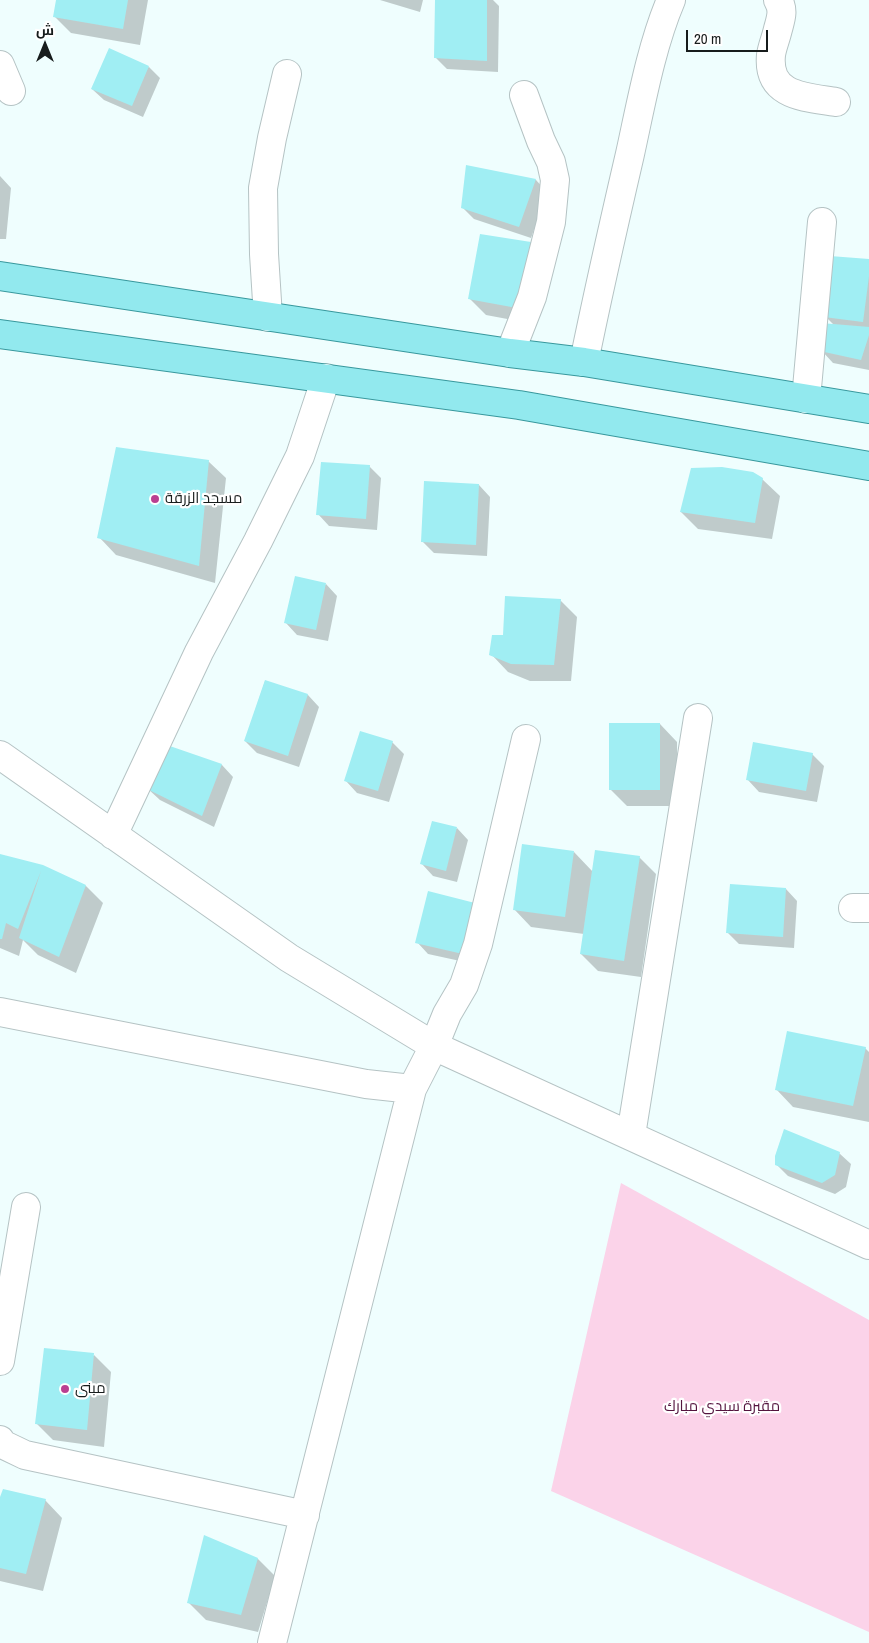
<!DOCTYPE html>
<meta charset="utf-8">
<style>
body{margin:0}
#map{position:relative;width:869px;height:1643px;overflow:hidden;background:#effefe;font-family:"Archivo Narrow",Cairo,sans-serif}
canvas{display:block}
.north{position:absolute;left:20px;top:20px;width:50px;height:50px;-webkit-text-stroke:4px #fff;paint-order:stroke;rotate:0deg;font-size:14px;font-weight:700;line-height:20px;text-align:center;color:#171c1c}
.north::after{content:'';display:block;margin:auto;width:18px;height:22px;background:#171c1c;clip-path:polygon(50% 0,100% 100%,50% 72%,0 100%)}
.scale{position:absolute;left:686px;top:30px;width:82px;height:22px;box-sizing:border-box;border:2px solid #171c1c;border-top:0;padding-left:6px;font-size:15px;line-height:18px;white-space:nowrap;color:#171c1c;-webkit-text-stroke:4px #fff;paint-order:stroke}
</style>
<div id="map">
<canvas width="869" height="1643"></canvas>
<div class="north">ش</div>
<div class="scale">20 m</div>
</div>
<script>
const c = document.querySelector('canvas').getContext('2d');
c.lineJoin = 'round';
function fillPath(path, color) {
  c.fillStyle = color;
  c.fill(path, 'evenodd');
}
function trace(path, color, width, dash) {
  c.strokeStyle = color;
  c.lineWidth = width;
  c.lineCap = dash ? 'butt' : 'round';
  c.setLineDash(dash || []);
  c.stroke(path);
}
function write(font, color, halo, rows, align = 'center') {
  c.font = font + ' "Archivo Narrow",Cairo,sans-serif';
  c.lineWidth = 4.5;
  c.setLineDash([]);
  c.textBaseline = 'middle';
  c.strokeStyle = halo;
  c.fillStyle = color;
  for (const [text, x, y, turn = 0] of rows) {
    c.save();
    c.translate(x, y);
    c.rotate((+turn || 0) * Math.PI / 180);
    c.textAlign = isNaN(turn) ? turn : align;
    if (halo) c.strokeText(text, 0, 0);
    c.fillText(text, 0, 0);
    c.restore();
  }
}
fillPath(new Path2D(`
 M 621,1183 L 869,1320 L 869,1632 L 551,1491 Z`), '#fbd3e9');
fillPath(new Path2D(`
 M 57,0 L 148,0 L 140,45 L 71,33 L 54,16 Z
 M 380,0 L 423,0 L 420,12 Z
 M 436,0 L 493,0 L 499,6 L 498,72 L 447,69 L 436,58 Z
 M 149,67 L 160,78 L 143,117 L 104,100 L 92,89 Z
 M 467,166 L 536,180 L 547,192 L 531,238 L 474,219 L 462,207 Z
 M 0,176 L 11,188 L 6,239 L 0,239 Z
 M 531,243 L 548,260 L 534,324 L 486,315 L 469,298 Z
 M 869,260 L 869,370 L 833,363 L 822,351 L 834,325 L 825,316 Z
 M 208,461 L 226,478 L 215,583 L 116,555 L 99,537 Z
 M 369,466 L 381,478 L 377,530 L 329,526 L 318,514 Z
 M 762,479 L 780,496 L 772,539 L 698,529 L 681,512 Z
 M 479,485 L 490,497 L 487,556 L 434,553 L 422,541 Z
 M 326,584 L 337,596 L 328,641 L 297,635 L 286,623 Z
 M 560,600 L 577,617 L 571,681 L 530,681 L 508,672 L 491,654 L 504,636 Z
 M 265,681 L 308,695 L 319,707 L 299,767 L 257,753 L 245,741 Z
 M 660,724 L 677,742 L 677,806 L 627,806 L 610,789 Z
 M 392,742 L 404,754 L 389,802 L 357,793 L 346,781 Z
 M 165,746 L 222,765 L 233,777 L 214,827 L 160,800 L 148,789 Z
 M 812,754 L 824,766 L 817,802 L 759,792 L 748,780 Z
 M 457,828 L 468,840 L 457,882 L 433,876 L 422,864 Z
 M 574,852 L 593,872 L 639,857 L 656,874 L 641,977 L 598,971 L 581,954 L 584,934 L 531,927 L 514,909 Z
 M 0,855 L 42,866 L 86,886 L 103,903 L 76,973 L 38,955 L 23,940 L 19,956 L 0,948 Z
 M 786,889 L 797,901 L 794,948 L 739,944 L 727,932 Z
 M 428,893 L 474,964 L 428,954 L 417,942 Z
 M 865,1048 L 869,1052 L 869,1122 L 793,1107 L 776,1089 Z
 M 839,1153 L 851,1164 L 846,1187 L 835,1194 L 788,1176 L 776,1164 Z
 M 94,1355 L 111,1372 L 104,1447 L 53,1440 L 36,1423 Z
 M 45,1500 L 62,1518 L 43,1591 L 0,1581 L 0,1501 Z
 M 205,1537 L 258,1559 L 275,1576 L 258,1632 L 206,1620 L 189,1603 Z`), '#0003');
fillPath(new Path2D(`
 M 56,0 L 128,0 L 123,29 L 53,17 Z
 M 435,0 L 487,0 L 487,61 L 434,58 Z
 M 109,48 L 149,66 L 132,106 L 91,89 Z
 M 466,165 L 536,179 L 519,227 L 461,208 Z
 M 480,234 L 531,242 L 517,308 L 468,299 Z
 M 830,256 L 869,259 L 869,276 L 863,322 L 824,317 Z
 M 821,323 L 869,327 L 869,335 L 861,360 L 820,351 Z
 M 116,447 L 209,460 L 199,566 L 97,538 Z
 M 321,462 L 370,465 L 366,519 L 316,515 Z
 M 722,467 L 753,472 L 763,478 L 755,523 L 680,512 L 691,468 Z
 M 424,481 L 479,484 L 476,545 L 421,542 Z
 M 295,576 L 326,583 L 316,630 L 284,623 Z
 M 505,596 L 561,599 L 554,665 L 511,664 L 489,655 L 492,635 L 503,635 Z
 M 265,680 L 308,694 L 288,756 L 244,741 Z
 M 609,723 L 660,723 L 660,790 L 609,790 Z
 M 360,731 L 393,741 L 378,791 L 344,781 Z
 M 753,742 L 813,753 L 806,791 L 746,780 Z
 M 164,744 L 222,764 L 202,816 L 147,789 Z
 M 432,821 L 457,827 L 446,871 L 420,864 Z
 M 522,844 L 574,851 L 565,917 L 513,910 Z
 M 595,850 L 640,856 L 624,961 L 580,954 Z
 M 0,854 L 43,865 L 86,885 L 59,957 L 19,938 L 41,871 L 18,929 L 6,923 L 2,939 L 0,939 Z
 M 730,884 L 786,888 L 783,937 L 726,933 Z
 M 428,891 L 475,903 L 463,954 L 415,943 Z
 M 787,1031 L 866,1047 L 853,1106 L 775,1090 Z
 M 784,1129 L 840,1152 L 835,1175 L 822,1183 L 775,1165 L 775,1156 Z
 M 44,1348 L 94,1353 L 87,1430 L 35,1424 Z
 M 3,1489 L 46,1499 L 26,1574 L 0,1568 L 0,1497 Z
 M 204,1535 L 258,1558 L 241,1615 L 187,1603 Z`), '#a0eef3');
const minor = new Path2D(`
 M 778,0 C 784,10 781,18 778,29 C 776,38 772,47 771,55 C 767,97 806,97 836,102
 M 0,65 L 11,91
 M 268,317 L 264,254 L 263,188 L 272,138 L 287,74
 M 510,353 L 532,297 L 551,222 L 555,180 L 551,162 L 541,141 L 524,95
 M 584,362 C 598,293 614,223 630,154 C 641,104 651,47 671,0
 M 806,399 L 822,222
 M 0,755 L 289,958 L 434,1046 L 869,1245
 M 113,835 L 199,652 L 258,541 L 300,456 L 326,378
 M 853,908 L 869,908
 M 0,1012 L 366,1084 L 412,1089
 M 631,1135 L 698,718
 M 0,1361 L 26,1207
 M 0,1440 L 2,1444 L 25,1455 L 305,1515
 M 272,1643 L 412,1089 L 434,1046 L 447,1014 L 464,985 L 478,944 L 526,739`);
const major = new Path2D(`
 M 0,276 L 510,353 L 584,362 L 869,409
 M 0,334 L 519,405 L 869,466`);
trace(minor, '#b5c3c4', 30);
trace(major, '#38989d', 30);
trace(minor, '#fff', 28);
trace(major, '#92e9ee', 28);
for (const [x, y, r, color] of [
 [155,499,5,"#ba3f91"],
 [65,1389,5,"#ba3f91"]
]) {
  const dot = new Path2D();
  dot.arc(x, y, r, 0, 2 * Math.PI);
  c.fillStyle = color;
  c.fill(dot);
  trace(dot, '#fff', 2);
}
write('15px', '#171c1c', '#fff', [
 ["مسجد الزرقة",165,499],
 ["مبنى",75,1389]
], 'left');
write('15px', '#54143f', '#fff', [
 ["مقبرة سيدي مبارك",722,1407]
]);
</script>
